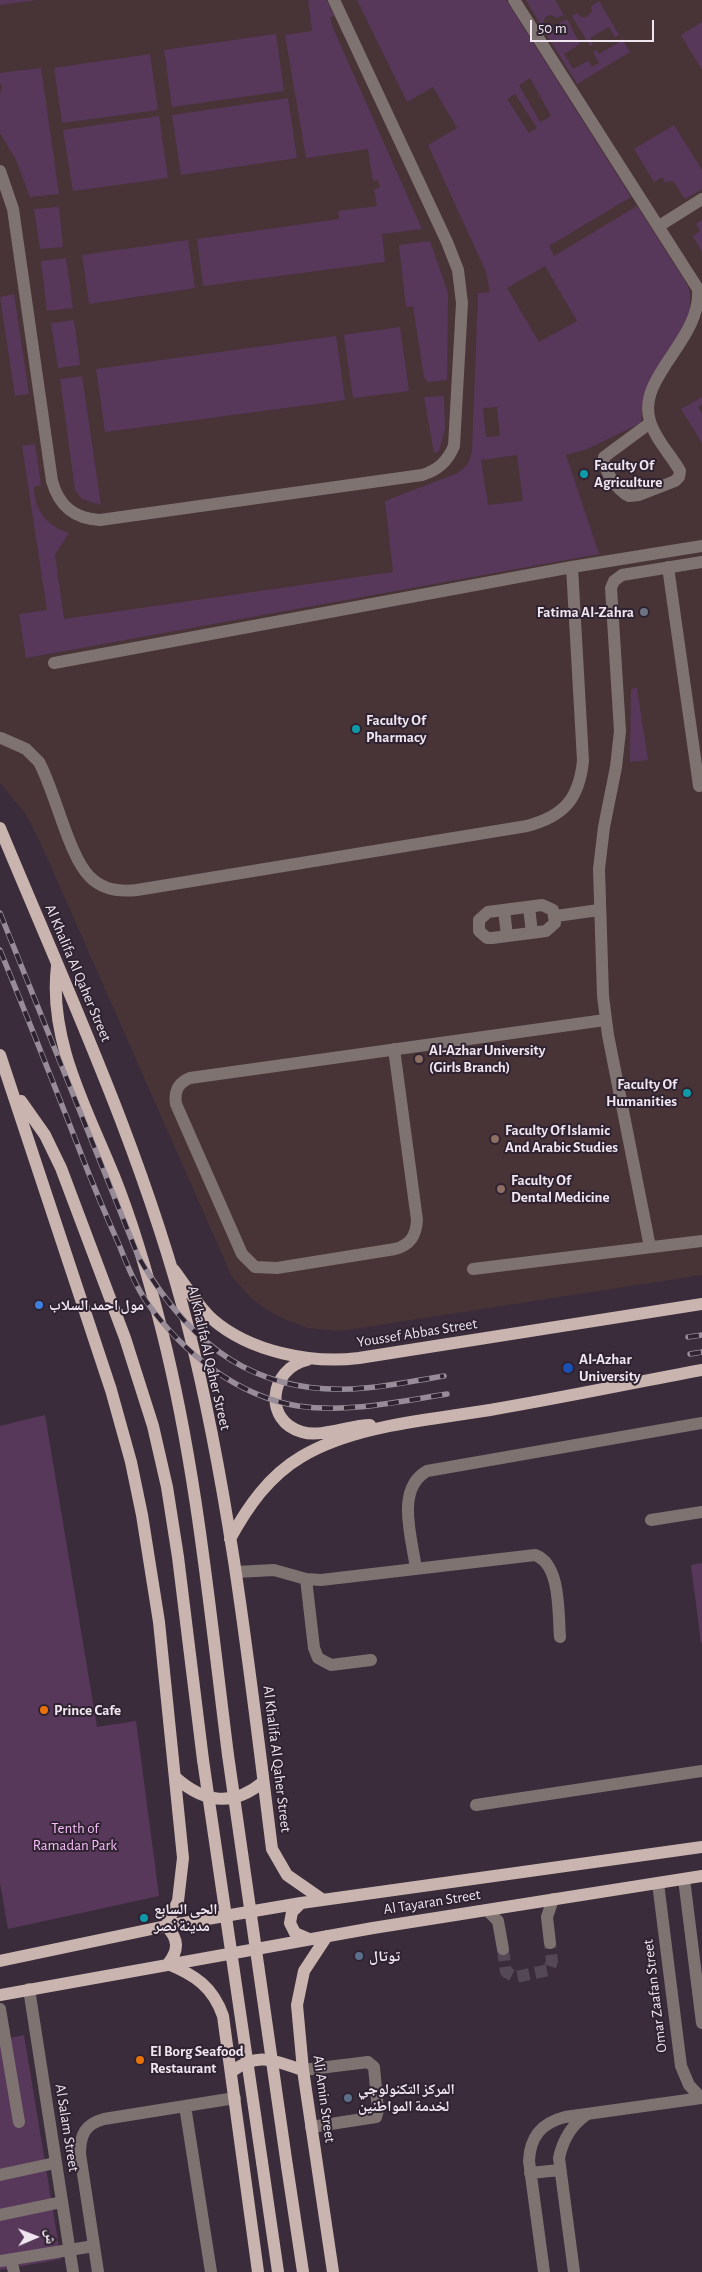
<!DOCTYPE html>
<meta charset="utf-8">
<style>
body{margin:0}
#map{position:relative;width:702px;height:2272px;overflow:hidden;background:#3a2c3b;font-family:"Alegreya Sans","Noto Naskh Arabic",sans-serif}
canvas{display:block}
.north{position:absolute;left:10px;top:2212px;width:50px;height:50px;-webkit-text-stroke:4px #302331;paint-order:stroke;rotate:89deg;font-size:14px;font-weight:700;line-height:20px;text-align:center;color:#efe6f0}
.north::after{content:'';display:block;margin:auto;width:18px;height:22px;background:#efe6f0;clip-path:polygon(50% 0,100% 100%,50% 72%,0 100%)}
.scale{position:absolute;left:530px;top:20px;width:124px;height:22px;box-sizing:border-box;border:2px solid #efe6f0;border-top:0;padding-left:6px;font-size:15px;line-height:18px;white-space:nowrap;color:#efe6f0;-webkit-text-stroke:4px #302331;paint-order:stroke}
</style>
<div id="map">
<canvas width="702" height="2272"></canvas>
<div class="north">ش</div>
<div class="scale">50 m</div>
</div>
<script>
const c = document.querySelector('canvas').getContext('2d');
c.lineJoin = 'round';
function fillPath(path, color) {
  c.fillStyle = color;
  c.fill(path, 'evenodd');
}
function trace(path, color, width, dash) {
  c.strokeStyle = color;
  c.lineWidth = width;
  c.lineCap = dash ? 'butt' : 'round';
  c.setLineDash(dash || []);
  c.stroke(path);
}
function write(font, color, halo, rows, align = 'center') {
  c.font = font + ' "Alegreya Sans","Noto Naskh Arabic",sans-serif';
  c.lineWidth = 4;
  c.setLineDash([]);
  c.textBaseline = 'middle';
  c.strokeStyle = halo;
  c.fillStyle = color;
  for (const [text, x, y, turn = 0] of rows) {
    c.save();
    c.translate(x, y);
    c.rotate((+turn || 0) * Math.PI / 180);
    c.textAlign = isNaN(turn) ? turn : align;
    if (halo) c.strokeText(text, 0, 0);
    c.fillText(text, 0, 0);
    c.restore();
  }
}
fillPath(new Path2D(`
 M 0,0 L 702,0 L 702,1275 L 340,1331 L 308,1328 L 279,1317 L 253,1300 L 232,1277 L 41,844 L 25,813 L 0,783 Z`), '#483337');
fillPath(new Path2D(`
 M 0,0 L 37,0 L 0,5 Z
 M 308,0 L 327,0 L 334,16 L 330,17 L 333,28 L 422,229 L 382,234 L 385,262 L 203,286 L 197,239 L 339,219 L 338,211 L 377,206 L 374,189 L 380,188 L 378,180 L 373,181 L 368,149 L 306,158 L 285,35 L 312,31 Z
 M 357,0 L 506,0 L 631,197 L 549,246 L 554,256 L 637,206 L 688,286 L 690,296 L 690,317 L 643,403 L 641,423 L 587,449 L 566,455 L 599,554 L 26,658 L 19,614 L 47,610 L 22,446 L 35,444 L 41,485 L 34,487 C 34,510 47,526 69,533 L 55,555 L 64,619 L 393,572 L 385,501 L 458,473 L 468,464 L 472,451 L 478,293 L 490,292 L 486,272 L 428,145 L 457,128 L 433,87 L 407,102 ZM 530,78 L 551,116 L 540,122 L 519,85 ZM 515,94 L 537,128 L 529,133 L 507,99 ZM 545,266 L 577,321 L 539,342 L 507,288 ZM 497,407 L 500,436 L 486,437 L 483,408 ZM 517,455 L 523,501 L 488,505 L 481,460 Z
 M 526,0 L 555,0 L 564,15 L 557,18 L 551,15 L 546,16 L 543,22 L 545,27 L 543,29 Z
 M 599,1 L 619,35 L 615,37 L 609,27 L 590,38 L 593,44 L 590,46 L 572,16 L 577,13 L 581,17 L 587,17 L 592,11 L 591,6 Z
 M 567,19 L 580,44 L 564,54 L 573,69 L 588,61 L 592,67 L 599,63 L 593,52 L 596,50 L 599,54 L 618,43 L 618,41 L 622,39 L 630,52 L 577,84 L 545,32 L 557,33 L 560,28 L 560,23 Z
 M 702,22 L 702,70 L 681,35 Z
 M 276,34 L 284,91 L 172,107 L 164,50 Z
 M 150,54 L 158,110 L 62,123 L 54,68 Z
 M 41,68 L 59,194 L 30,197 L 16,160 L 0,133 L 0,95 L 2,86 L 0,83 L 0,73 Z
 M 288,98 L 297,158 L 181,175 L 172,115 Z
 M 159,116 L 168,178 L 73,191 L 63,130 Z
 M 674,125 L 702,170 L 702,189 L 685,199 L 673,181 L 665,182 L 662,177 L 654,182 L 634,149 Z
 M 59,207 L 63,247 L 40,249 L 34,209 Z
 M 702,220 L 702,252 L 693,236 L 700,231 L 696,224 Z
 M 188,240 L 195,288 L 89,304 L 82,255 Z
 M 430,241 L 448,293 L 447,380 L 428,382 L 424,377 L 413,306 L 406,307 L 399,245 Z
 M 66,258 L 73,308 L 47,311 L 41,261 Z
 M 14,294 L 29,394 L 15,396 L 0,297 Z
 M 74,320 L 80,365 L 58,368 L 51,323 Z
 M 400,327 L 409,391 L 353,398 L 344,335 Z
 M 336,336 L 345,400 L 105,432 L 96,369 Z
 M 82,376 L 101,505 L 82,499 L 75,490 L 60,379 Z
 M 444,396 L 445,429 L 439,451 L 434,453 L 424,397 Z
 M 702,397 L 702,404 L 698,407 L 702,414 L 702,443 L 681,409 Z
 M 637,688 L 648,760 L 630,762 L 631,689 Z
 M 45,1415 L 97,1727 L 136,1721 L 159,1896 L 8,1929 L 0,1883 L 0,1426 Z
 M 702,1563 L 702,1642 L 701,1643 L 691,1565 Z
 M 24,2035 L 61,2259 L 0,2270 L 0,2040 Z`), '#58385a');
trace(new Path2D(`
 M 503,1949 L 506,1972 L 516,1977 L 549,1970 L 552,1961 L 550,1943`), '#554856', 12, [12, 6]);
trace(new Path2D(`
 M 514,0 L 698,289 C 702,340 636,377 650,421 C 655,439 671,455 680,471 L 679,477 L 675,481 L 639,495 L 629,496 C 618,491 602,469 604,457 L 650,423
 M 0,171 L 13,209 L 52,481 C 59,506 74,519 100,520 L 422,475 C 438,470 447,462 454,446 L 462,303 L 458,270 L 447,242 L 334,0
 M 659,226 L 702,199
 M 668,567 L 699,786
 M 54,663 L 572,567 L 702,546
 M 1,738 L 26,749 L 39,762 C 55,791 69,857 90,877 C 103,890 119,892 137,890 L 527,826 C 564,816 579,799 583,761 L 572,567
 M 542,905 L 553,910 L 555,923 L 546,931 L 492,938 L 487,938 L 479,931 L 479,920 L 488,912 Z
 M 529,907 L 532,933
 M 504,910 L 507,936
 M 556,916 L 599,910
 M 394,1049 L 417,1220 C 416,1236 410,1245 395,1249 L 277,1268 L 255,1267 L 242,1254 L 176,1104 C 174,1091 178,1083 190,1078 L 605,1020
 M 650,1247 L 608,1035 L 603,996 L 599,869 L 604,827 L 616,767 L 620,731 L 611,588 L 614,581 L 622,575 L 702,562
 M 473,1269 L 702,1241
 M 651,1520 L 702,1512
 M 416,1569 C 412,1538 395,1489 427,1471 L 702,1423
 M 236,1572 L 274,1570 L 306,1579 L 321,1580 L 535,1555 C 561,1564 558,1613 560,1637
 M 306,1579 L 314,1648 L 318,1658 L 331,1665 L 371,1660
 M 476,1805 L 702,1771
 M 684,1879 L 702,2023
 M 658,1883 L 681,2066 L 689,2085 L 701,2098
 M 487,1910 L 498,1921 L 503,1949
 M 550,1943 L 547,1917 L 553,1899
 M 29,1989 L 73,2272
 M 0,2009 L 19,2122
 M 303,2070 L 368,2062 L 374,2067 L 378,2110 L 376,2117 L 311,2127
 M 185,2106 L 211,2272
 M 530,2173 L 560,2170
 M 0,2175 L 55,2163
 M 0,2215 L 62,2202
 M 11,2259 L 14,2272
 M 0,2261 L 94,2246
 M 98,2272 L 80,2154 C 80,2135 85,2124 104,2119 L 235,2098
 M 544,2272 L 529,2161 C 530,2137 541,2123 565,2117 L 702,2098
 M 574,2272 L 559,2158 C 563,2139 571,2126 586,2115`), '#7e7371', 12);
trace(new Path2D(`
 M 0,828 C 68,992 144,1155 188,1327 C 231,1498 250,1675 272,1849 L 287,1875 L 323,1900
 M 57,966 C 48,1040 87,1109 114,1176 C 134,1226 149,1279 162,1331 C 197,1470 210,1613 228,1755
 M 0,1055 L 111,1390 L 131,1462 L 142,1515 L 159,1622 L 183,1858 L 178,1901 L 166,1926
 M 21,1101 L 45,1135 L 61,1168 L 125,1338 L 153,1426 L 167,1487 L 178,1557 L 203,1760
 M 174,1270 C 186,1286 198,1306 212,1319 C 250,1352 311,1364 359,1358 L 702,1304
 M 307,1360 C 269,1369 263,1421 302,1432 C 321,1438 350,1425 370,1425
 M 230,1539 C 248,1506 269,1476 301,1457 C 354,1425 430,1420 490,1410 C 561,1398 632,1383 702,1370
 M 175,1777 C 204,1803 233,1807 263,1782
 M 301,1903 L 292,1912 L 290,1923 L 295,1933 L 309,1939
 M 166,1926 C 179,1939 179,1950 168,1964
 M 327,1936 L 304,1971 L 297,2005 L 303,2070 L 333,2272
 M 0,1961 L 166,1926 L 301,1903 L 702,1847
 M 168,1964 C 195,1975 213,1987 223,2016 L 258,2272
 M 0,1995 L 373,1928 L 702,1876
 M 231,2072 C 260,2051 273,2061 303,2070
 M 262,2162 L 278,2272
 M 287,2166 L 303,2272`), '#cab4af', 12);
const rail = new Path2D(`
 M 0,913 L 139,1258 C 191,1347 258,1398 365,1388 C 392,1386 418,1380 444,1376
 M 0,950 C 29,1021 57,1092 85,1164 C 96,1192 108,1220 120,1247 C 127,1265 135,1285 146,1301 C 181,1351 236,1396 298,1406 C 349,1413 397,1402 447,1394
 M 688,1337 L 702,1335
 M 690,1354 L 702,1352`);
trace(rail, '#978c98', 5.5);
trace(rail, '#302331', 4, [11]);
trace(new Path2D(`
 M 228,1755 L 287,2166
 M 203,1760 L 262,2162`), '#cab4af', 12);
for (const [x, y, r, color] of [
 [584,474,5,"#0f9aa8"],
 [644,612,5,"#6b7280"],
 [356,729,5,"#0f9aa8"],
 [419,1059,5,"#8d6e63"],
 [687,1093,5,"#0f9aa8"],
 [495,1139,5,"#8d6e63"],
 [501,1189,5,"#8d6e63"],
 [39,1305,5,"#3f7fe0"],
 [568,1368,6,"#1a4fb4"],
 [44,1710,5,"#e8710a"],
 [144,1918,5,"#0f9aa8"],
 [359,1956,5,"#5c6f8a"],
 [140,2060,5,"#e8710a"],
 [348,2098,5,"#5c6f8a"]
]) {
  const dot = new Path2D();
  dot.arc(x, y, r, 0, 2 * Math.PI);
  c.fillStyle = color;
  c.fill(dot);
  trace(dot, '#302331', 2);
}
write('bold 15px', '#efe6f0', '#302331', [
 ["Faculty Of",594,465],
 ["Agriculture",594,482],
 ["Fatima Al-Zahra",634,612,"right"],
 ["Faculty Of",366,720],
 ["Pharmacy",366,737],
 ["Al-Azhar University",429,1050],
 ["(Girls Branch)",429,1067],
 ["Faculty Of",677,1084,"right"],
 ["Humanities",677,1101,"right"],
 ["Faculty Of Islamic",505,1130],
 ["And Arabic Studies",505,1147],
 ["Faculty Of",511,1180],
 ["Dental Medicine",511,1197],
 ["مول احمد السلاب",49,1305],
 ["Al-Azhar",579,1359],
 ["University",579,1376],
 ["Prince Cafe",54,1710],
 ["الحى السابع",154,1909],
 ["مدينة نصر",154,1926],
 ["توتال",369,1956],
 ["El Borg Seafood",150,2051],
 ["Restaurant",150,2068],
 ["المركز التكنولوجي",358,2089],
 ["لخدمة المواطنين",358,2106]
], 'left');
write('15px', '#efe6f0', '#302331', [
 ["Al Khalifa Al Qaher Street",78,973,67],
 ["Youssef Abbas Street",417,1333,-9],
 ["Al Khalifa Al Qaher Street",209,1358,77],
 ["Al Khalifa Al Qaher Street",277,1759,83],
 ["Al Tayaran Street",432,1902,-9],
 ["Omar Zaafan Street",655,1996,-97],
 ["Ali Amin Street",324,2099,82],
 ["Al Salam Street",67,2128,81]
]);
write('15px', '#f8bdfb', '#302331', [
 ["Tenth of",75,1828],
 ["Ramadan Park",75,1845]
]);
</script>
